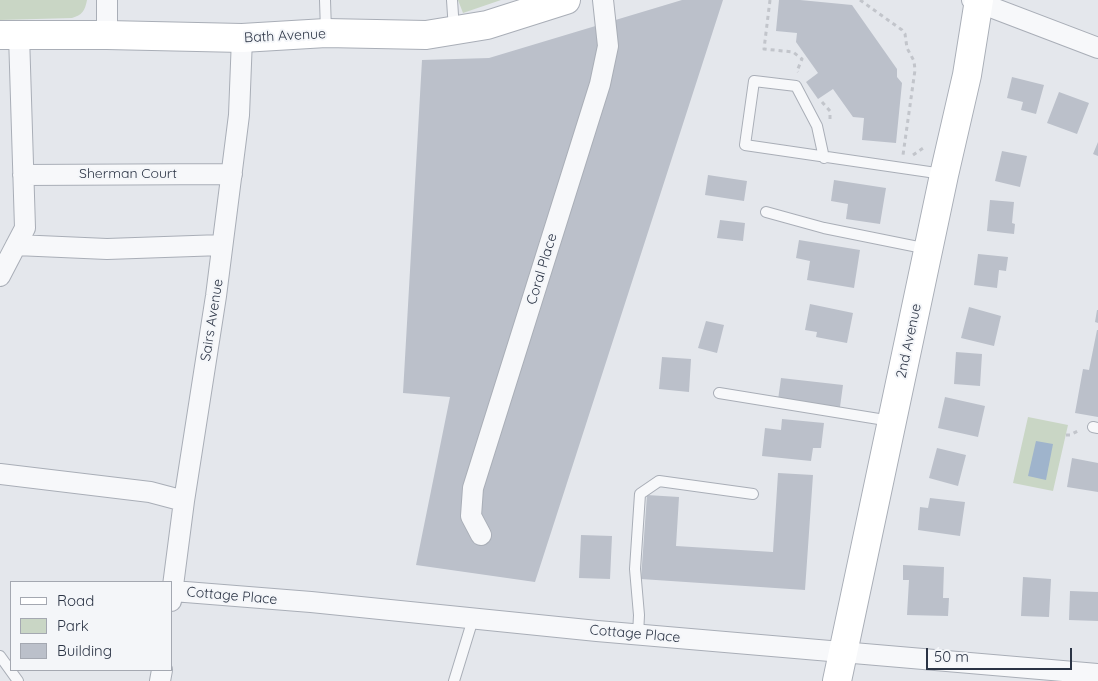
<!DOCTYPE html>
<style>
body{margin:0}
#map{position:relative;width:1098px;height:681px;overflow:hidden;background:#e4e7ec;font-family:Quicksand,sans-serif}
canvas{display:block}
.legend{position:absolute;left:10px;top:581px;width:162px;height:90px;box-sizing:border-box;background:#f4f6f9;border:1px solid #a4a8b1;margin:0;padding:6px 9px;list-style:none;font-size:15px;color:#2b3445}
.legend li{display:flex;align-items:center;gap:10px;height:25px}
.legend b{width:25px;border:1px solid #a4a8b1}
.scale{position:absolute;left:926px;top:648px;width:146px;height:22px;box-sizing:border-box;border:2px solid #2b3445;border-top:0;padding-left:6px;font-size:15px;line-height:18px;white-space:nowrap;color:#2b3445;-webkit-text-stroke:4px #f4f6f9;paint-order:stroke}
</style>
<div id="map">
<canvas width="1098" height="681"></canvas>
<ul class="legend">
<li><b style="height:6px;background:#fff"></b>Road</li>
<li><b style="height:14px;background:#c9d6c5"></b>Park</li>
<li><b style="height:14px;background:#bbc0ca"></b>Building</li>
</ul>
<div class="scale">50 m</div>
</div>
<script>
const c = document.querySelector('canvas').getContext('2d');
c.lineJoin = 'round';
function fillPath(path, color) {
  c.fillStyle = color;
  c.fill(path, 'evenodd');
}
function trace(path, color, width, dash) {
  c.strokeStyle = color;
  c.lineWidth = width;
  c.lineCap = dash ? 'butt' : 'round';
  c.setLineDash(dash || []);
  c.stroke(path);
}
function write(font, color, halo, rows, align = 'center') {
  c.font = font + ' Quicksand,sans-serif';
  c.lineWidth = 4;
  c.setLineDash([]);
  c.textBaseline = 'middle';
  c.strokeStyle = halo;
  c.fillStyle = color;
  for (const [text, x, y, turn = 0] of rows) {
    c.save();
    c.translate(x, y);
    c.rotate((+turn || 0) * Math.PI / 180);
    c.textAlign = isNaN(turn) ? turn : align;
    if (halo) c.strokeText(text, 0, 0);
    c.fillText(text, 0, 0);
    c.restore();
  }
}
fillPath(new Path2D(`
 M 0,0 L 87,0 C 85,11 82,15 72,18 L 0,20 Z
 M 458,0 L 501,0 L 463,13 Z
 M 1028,417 L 1068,425 L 1053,491 L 1013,483 Z`), '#c9d6c5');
fillPath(new Path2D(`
 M 1036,441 L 1053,444 L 1046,480 L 1028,476 Z`), '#9fb4cc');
fillPath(new Path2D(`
 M 682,0 L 723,0 L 535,582 L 416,565 L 450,397 L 403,393 L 422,60 L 489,58 Z
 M 779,0 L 800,0 L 852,5 L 897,69 L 897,77 L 902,83 L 896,143 L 862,140 L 864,118 L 853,117 L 833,89 L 818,99 L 806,82 L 818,73 L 796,42 L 797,33 L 776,31 Z
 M 1012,77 L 1044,85 L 1036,114 L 1021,110 L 1023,102 L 1007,98 Z
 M 1059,92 L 1089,103 L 1077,134 L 1047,123 Z
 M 1098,142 L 1098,156 L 1093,154 Z
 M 1002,151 L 1027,156 L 1020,187 L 995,181 Z
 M 708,175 L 747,181 L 744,201 L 705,195 Z
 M 834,180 L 886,188 L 880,224 L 846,219 L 848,204 L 831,201 Z
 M 990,200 L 1014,202 L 1012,223 L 1015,224 L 1014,234 L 987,231 Z
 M 720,220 L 745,223 L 743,241 L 717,238 Z
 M 799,240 L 860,250 L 854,288 L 807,280 L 810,261 L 796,258 Z
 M 978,254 L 1008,257 L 1006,271 L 999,270 L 997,288 L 974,285 Z
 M 810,304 L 853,313 L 847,343 L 816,337 L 817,332 L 805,330 Z
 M 969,307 L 1001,316 L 994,346 L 961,338 Z
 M 1097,310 L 1098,310 L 1098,323 L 1095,322 Z
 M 706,321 L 724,325 L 717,353 L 698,348 Z
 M 1097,330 L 1098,330 L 1098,417 L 1075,413 L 1083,369 L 1089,370 Z
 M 956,352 L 982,354 L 980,386 L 954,384 Z
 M 662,357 L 691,359 L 689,392 L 659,389 Z
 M 781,378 L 843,385 L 840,407 L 778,400 Z
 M 945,397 L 985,406 L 978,437 L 938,428 Z
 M 782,419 L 824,423 L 821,448 L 813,448 L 811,461 L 762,456 L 765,428 L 781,430 Z
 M 937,448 L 966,455 L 958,486 L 929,478 Z
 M 1072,458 L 1098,463 L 1098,492 L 1067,487 Z
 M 778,473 L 813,475 L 805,590 L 641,579 L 647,495 L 679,497 L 676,546 L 773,552 Z
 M 930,498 L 965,502 L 960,536 L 918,530 L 920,507 L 928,508 Z
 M 581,535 L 612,536 L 610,579 L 579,578 Z
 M 903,565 L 944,567 L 943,598 L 949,598 L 948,616 L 907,615 L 909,580 L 903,580 Z
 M 1023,577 L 1051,579 L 1049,617 L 1021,616 Z
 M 1070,591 L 1098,592 L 1098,621 L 1069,620 Z`), '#bbc0ca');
const lane = new Path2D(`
 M 325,0 L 326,31
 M 452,0 L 454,30
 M 824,158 L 817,126 L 796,86 L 754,81 L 745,145 L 943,174
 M 766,212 L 824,228 L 928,249
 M 719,393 L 891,421
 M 1093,427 L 1098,428
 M 638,635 L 639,615 L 635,569 L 640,494 L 659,481 L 753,494
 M 0,656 L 18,681
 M 454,681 L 473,619`);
const street = new Path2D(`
 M 972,0 L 1098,48
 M 107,35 L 107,0
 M 23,175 L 232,174
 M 16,245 L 107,249 L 222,245
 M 0,276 L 25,228 L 19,35
 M 0,474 L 150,492 L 184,501
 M 481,535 L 471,516 L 473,488 L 600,84 L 608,46 L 603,0
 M 173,591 L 311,602 L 597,631 L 1098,674
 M 171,601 L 184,501 L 216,296 L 239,115 L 242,38
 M 160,681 L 162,670`);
const secondary = new Path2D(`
 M 0,35 L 107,35 L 242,38 L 326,33 L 426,35 L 487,25 L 566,0
 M 837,681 L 944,175 L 967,75 L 979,0`);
trace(lane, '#a9aeb7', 12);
trace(street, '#a9aeb7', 22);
trace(secondary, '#a9aeb7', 30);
trace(new Path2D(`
 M 770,0 L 764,49 L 793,52 L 802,59 L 797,71 L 798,72
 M 860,0 L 902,30 L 905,34 L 907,48 L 914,61 L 915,70 L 903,155
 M 822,102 L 830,111 L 830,120
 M 913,155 L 926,146
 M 1066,435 L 1070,435 L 1080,430`), '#c2c5cb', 3, [4, 4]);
trace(lane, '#f7f8fa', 10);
trace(street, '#f7f8fa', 20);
trace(secondary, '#fff', 28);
write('14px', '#2b3445', '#f4f6f9', [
 ["Bath Avenue",285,36,-3],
 ["Sherman Court",128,174],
 ["Coral Place",542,269,-73],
 ["Sairs Avenue",212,320,-81],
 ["2nd Avenue",909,341,-78],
 ["Cottage Place",232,596,5],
 ["Cottage Place",635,634,5]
]);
</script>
